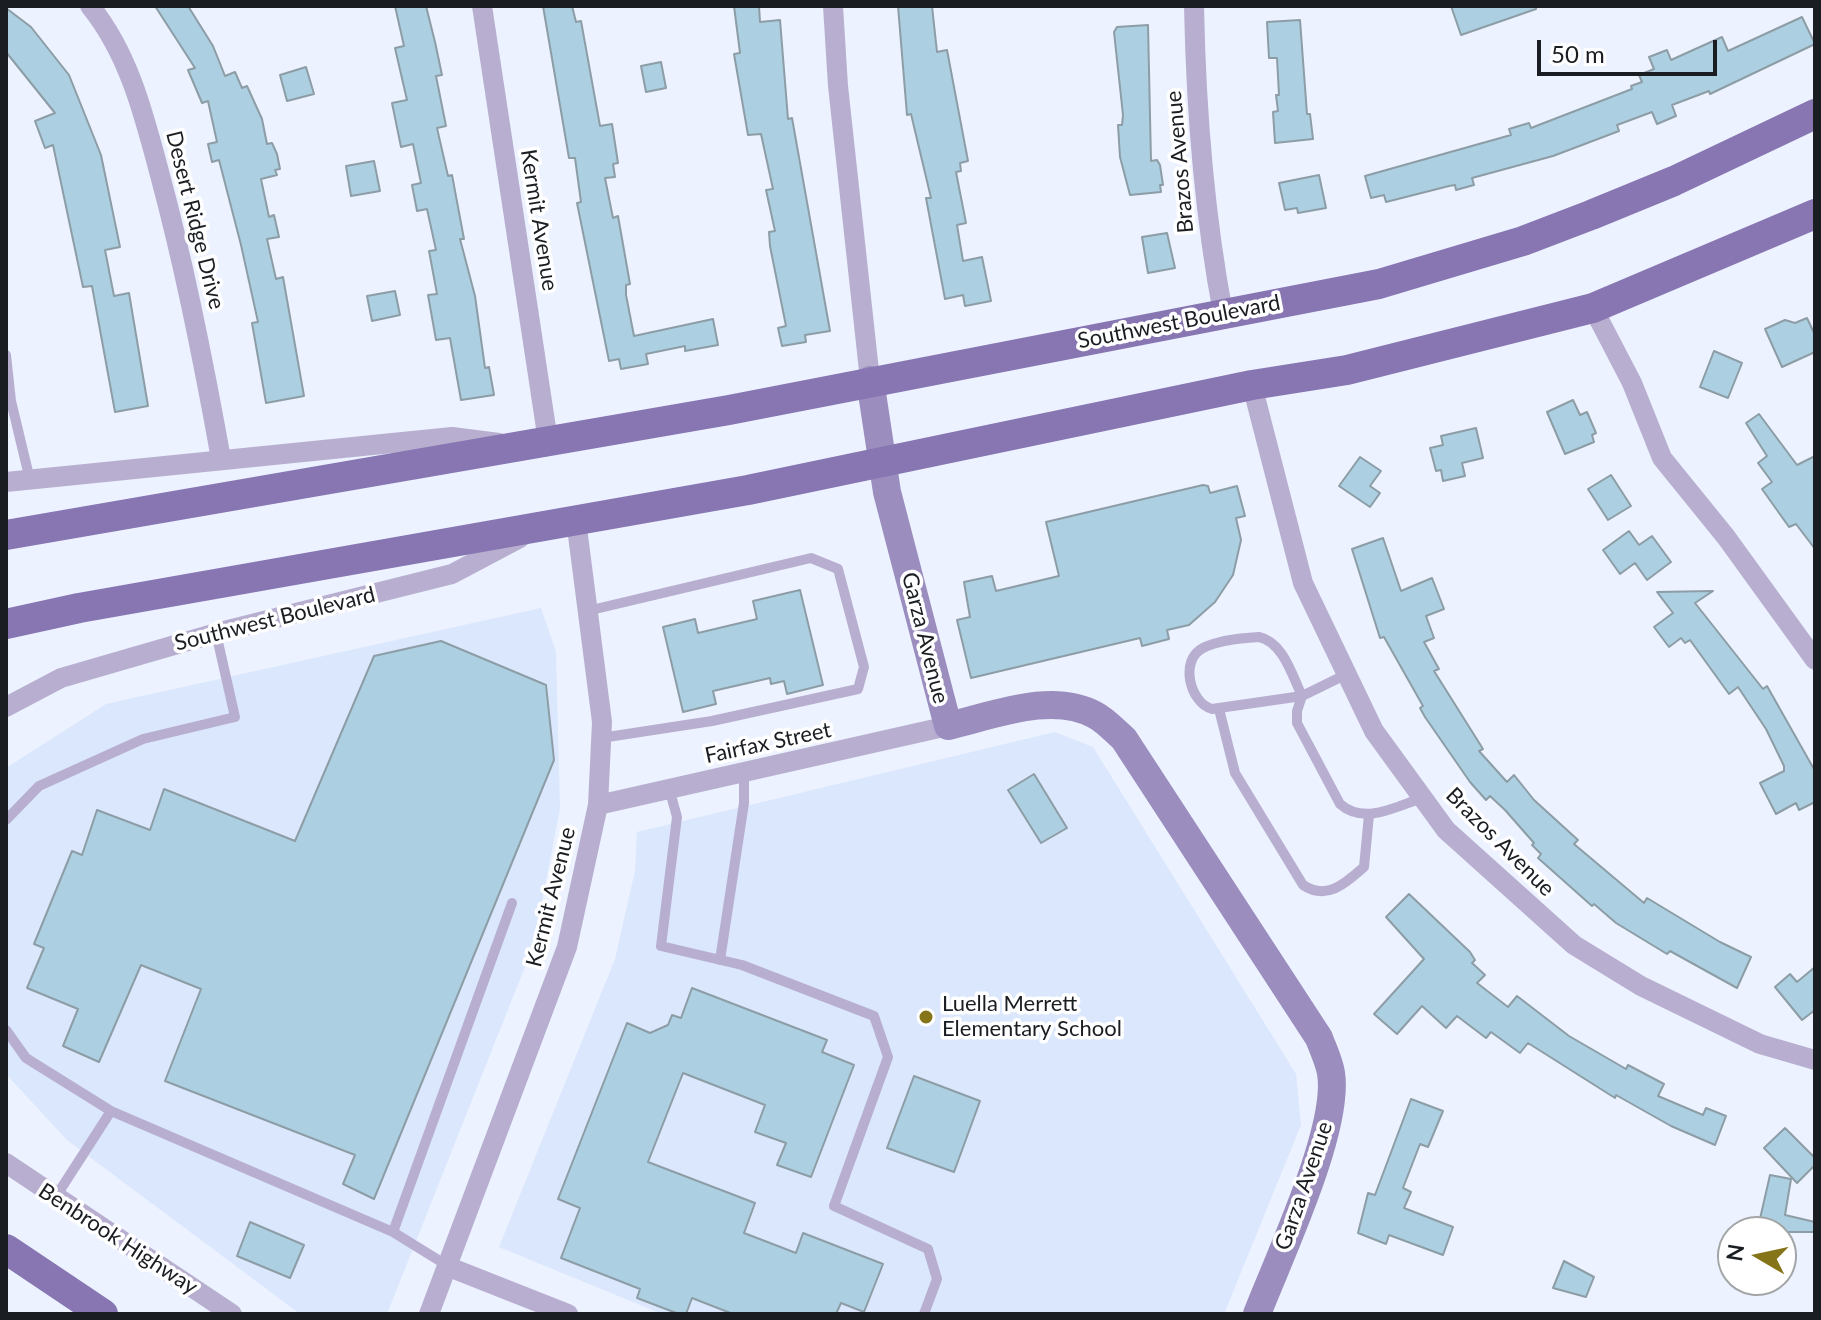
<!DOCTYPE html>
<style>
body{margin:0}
#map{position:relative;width:1821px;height:1320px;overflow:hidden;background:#ecf2ff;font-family:Lato,sans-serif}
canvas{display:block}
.frame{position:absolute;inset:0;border:8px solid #1a1d22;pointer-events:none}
.north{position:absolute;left:1717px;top:1216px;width:80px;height:80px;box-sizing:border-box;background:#fff;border:2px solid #a3a5a7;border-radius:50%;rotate:279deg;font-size:22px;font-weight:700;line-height:32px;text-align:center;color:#1a1d22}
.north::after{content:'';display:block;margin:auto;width:28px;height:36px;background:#867518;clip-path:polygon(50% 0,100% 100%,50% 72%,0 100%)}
.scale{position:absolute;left:1537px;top:40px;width:180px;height:36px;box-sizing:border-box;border:4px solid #1a1d22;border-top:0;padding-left:10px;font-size:24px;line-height:28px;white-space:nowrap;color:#1a1d22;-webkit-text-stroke:6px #fff;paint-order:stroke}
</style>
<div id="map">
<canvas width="1821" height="1320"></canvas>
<div class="frame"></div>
<div class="north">N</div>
<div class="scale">50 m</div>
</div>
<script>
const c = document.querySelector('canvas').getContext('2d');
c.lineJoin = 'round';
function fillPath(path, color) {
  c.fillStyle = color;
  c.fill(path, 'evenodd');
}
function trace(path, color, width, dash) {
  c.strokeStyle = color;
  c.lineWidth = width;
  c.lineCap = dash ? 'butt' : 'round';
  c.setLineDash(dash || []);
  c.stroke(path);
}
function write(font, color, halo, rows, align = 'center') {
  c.font = font + ' Lato,sans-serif';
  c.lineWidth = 7;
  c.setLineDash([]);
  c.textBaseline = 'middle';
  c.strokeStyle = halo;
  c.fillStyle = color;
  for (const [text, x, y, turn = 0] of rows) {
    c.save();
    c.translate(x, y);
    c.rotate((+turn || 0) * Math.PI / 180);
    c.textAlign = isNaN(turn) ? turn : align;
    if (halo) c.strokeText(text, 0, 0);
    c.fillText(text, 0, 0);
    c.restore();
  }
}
fillPath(new Path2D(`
 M 541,608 L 556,652 L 560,808 L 534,944 L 387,1314 L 300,1314 L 67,1140 L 6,1074 L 6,768 L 106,704 Z
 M 1055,732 L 1093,747 L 1296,1074 L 1301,1125 L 1224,1314 L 662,1314 L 499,1247 L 615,959 L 635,871 L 637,832 Z`), '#dbe7fd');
const building = new Path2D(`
 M 155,6 L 188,6 L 213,46 L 225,76 L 235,72 L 242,88 L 247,86 L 262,119 L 267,144 L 272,143 L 277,154 L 280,169 L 275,170 L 277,175 L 261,179 L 269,217 L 274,215 L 279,237 L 267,239 L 276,279 L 283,277 L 304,396 L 266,403 L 252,323 L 258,322 L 241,245 L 219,160 L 212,162 L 208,144 L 217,142 L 208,101 L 202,103 L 188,70 L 195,68 Z
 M 395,6 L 426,6 L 435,42 L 442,75 L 436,76 L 446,126 L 437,128 L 448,176 L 452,175 L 464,239 L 460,239 L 475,296 L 485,368 L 489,367 L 494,395 L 461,400 L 450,338 L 436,340 L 428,295 L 437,294 L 429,251 L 436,250 L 427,209 L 417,211 L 412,185 L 421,183 L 413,144 L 401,147 L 392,103 L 407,100 L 395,48 L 404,46 Z
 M 543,6 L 572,6 L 576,22 L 581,21 L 600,126 L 612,124 L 618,163 L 613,164 L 615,177 L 605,178 L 613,218 L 618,216 L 630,284 L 626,285 L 626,295 L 634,336 L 713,319 L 718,345 L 685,351 L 685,346 L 646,354 L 648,364 L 621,369 L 619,359 L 609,361 L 577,203 L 581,202 L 575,158 L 569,158 Z
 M 734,6 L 759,6 L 760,22 L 780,20 L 788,119 L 792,118 L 830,331 L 805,335 L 806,342 L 782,346 L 778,328 L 786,326 L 770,246 L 769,232 L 775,231 L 766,190 L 773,189 L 761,134 L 748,135 L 734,54 L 740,53 Z
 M 898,6 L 932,6 L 937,52 L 947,50 L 968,161 L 960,163 L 961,171 L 956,172 L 966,223 L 957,225 L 963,261 L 982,257 L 991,301 L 965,306 L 963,295 L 945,299 L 926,198 L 931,198 L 911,114 L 907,115 Z
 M 1451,6 L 1536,6 L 1536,9 L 1461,35 Z
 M 6,8 L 31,27 L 69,75 L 101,155 L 120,247 L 105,250 L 114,296 L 129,293 L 148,406 L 115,412 L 92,286 L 83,287 L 53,145 L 45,148 L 35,121 L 55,113 L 6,52 Z
 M 1802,17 L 1815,44 L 1710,94 L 1709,91 L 1672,105 L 1676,116 L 1657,124 L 1652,112 L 1617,125 L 1619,131 L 1553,156 L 1472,178 L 1474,185 L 1456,190 L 1455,185 L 1449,186 L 1386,202 L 1384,195 L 1371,198 L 1365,176 L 1511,135 L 1509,129 L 1529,123 L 1531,128 L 1632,89 L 1631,86 L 1642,82 L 1639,75 L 1654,69 L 1649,57 L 1667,50 L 1671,60 L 1722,37 L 1728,51 Z
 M 1300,20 L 1307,114 L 1310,114 L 1313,139 L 1275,143 L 1273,112 L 1278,111 L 1276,95 L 1279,95 L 1277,58 L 1269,58 L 1267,22 Z
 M 1148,25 L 1151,161 L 1157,160 L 1160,165 L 1163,185 L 1160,185 L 1161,192 L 1130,195 L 1120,157 L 1118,125 L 1122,125 L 1123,115 L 1114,32 L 1117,27 Z
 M 661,62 L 666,88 L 646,92 L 641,66 Z
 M 306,67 L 314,94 L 287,101 L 280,75 Z
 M 374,161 L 380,191 L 351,196 L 346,166 Z
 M 1319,175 L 1326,208 L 1298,213 L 1297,208 L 1285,210 L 1279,183 Z
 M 1167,233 L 1175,268 L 1148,273 L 1142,237 Z
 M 395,291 L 400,315 L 372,321 L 367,296 Z
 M 1807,318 L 1815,335 L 1815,352 L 1782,367 L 1765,329 L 1785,320 L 1795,323 Z
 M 1714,351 L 1742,363 L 1728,398 L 1700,387 Z
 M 1573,400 L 1580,415 L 1587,412 L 1596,433 L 1592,435 L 1594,442 L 1565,454 L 1547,412 Z
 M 1759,414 L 1797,465 L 1815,456 L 1815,549 L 1796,524 L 1789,527 L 1762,489 L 1772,482 L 1758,463 L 1767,456 L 1746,423 Z
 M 1476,428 L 1483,458 L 1462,463 L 1465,476 L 1443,481 L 1441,470 L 1436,471 L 1430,448 L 1443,445 L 1441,436 Z
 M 1360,457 L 1381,471 L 1370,486 L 1380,493 L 1370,507 L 1339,486 Z
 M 1611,475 L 1631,506 L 1608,520 L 1588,489 Z
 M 1203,485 L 1208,486 L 1210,493 L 1237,486 L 1245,516 L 1236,518 L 1241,540 L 1233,575 L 1215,602 L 1189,625 L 1167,630 L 1169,639 L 1142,646 L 1140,638 L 971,678 L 957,620 L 970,617 L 964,582 L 992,576 L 996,591 L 1059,576 L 1046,522 Z
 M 1629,531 L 1639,545 L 1652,536 L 1671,562 L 1647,580 L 1635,563 L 1620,574 L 1603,550 Z
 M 1383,538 L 1401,591 L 1432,578 L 1444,609 L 1426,616 L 1434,638 L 1424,642 L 1439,669 L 1434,671 L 1483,749 L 1479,751 L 1507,782 L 1514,775 L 1534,800 L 1578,840 L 1574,844 L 1644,903 L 1647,898 L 1720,942 L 1751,957 L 1737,988 L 1670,951 L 1667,954 L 1616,923 L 1594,904 L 1592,906 L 1538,858 L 1541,854 L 1532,845 L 1534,843 L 1505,810 L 1490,796 L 1486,800 L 1470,782 L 1425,717 L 1420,708 L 1423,706 L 1384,637 L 1380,638 L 1352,549 Z
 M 800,590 L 823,685 L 787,694 L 784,681 L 771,684 L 770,678 L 713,691 L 716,704 L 683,712 L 663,627 L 695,619 L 698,633 L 757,619 L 753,601 Z
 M 1713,591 L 1695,603 L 1763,689 L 1767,686 L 1815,771 L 1815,802 L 1799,810 L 1796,803 L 1776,814 L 1760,783 L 1784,771 L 1784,766 L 1766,729 L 1738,687 L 1729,694 L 1690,640 L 1685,643 L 1681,638 L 1669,647 L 1654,627 L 1673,613 L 1657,592 Z
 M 441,641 L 546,685 L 554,760 L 374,1199 L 343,1184 L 355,1155 L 165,1081 L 201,989 L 141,965 L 99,1062 L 63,1046 L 78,1009 L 27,988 L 44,948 L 34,944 L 72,851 L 82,855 L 97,810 L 150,830 L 164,789 L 295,841 L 374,656 Z
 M 1034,774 L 1067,828 L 1041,843 L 1008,790 Z
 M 1409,894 L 1470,952 L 1475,960 L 1472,963 L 1485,975 L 1477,983 L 1508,1007 L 1517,996 L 1569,1036 L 1626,1069 L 1628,1065 L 1664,1084 L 1658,1096 L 1703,1115 L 1706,1108 L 1726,1116 L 1715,1145 L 1671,1126 L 1616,1095 L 1615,1098 L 1528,1043 L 1520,1053 L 1491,1032 L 1486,1038 L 1457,1016 L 1446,1028 L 1422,1006 L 1397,1034 L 1374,1014 L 1424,959 L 1386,917 Z
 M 1815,967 L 1815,1010 L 1802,1020 L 1775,987 L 1790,974 L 1797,982 Z
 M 692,988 L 827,1040 L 822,1052 L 854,1065 L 811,1177 L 777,1165 L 786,1143 L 755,1132 L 765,1105 L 683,1073 L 648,1162 L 755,1203 L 744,1233 L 796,1253 L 803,1233 L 883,1264 L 864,1312 L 841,1303 L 836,1314 L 733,1314 L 692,1298 L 686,1314 L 679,1314 L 637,1298 L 640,1289 L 561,1258 L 580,1208 L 558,1199 L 627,1023 L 650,1033 L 668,1025 L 672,1015 L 681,1018 Z
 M 914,1076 L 980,1101 L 954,1172 L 887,1148 Z
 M 1411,1099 L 1443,1111 L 1428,1147 L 1420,1144 L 1403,1188 L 1411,1192 L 1404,1208 L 1453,1227 L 1443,1255 L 1389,1235 L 1386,1244 L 1358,1233 L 1368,1193 L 1375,1195 Z
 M 1785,1128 L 1815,1158 L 1815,1165 L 1797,1183 L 1764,1148 Z
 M 1770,1175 L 1791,1179 L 1785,1215 L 1815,1222 L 1815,1232 L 1757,1232 Z
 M 250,1222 L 304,1245 L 290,1278 L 237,1256 Z
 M 1564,1261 L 1594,1277 L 1586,1297 L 1553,1288 Z`);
fillPath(building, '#acd0e2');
trace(building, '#8d9da6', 2);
trace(new Path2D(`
 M 6,355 L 11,401 L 30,480
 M 587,611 L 811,558 L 838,569 L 864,667 L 858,689 L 712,721 L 601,738
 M 1259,637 C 1283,642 1292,675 1302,696 L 1212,709 C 1190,703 1179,660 1203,648 C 1218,640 1242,638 1259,637 Z
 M 1347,674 L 1302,696 L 1297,711 L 1297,723 L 1340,804 C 1364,825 1395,807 1422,798
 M 1219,709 L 1235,773 L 1303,885 C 1327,901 1346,883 1364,867 L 1369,815
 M 669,788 L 677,817 L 661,946 L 742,965 L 874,1016 L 888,1057 L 834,1206 L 928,1249 L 937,1279 L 924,1314
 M 6,820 L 39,786 L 143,739 L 235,717 L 216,633
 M 720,960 L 744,803 L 744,775
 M 6,1030 L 26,1058 L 111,1111
 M 55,1198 L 111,1111 L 393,1232 L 512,903
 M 393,1232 L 448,1266`), '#b8afd0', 10);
trace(new Path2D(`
 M 90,6 C 130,55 145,119 161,179 C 186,272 204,364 221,459
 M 482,6 L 548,441
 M 833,6 L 838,86 L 870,380
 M 1194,6 C 1196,108 1204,213 1223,313
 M 1593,308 L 1632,383 L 1662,458 L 1726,537 L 1815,660
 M 1252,385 L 1303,583 L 1374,731 L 1446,830 L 1574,945 L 1641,986 L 1760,1044 L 1815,1060
 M 6,482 L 452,437 L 499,443
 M 6,707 L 61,678 L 216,633 L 452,574 L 520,538
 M 598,805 L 948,726
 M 6,1163 L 232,1314
 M 449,1267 L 568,1314
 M 429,1314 L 567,947 L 598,805 L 602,722 L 576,520`), '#b8afd0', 20);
trace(new Path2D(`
 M 870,380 L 887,492 L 948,726 C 992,716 1052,691 1095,715 C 1105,720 1115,731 1124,739 L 1319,1038 C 1323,1049 1329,1061 1331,1073 C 1340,1129 1279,1257 1257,1314`), '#9b8ebe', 28);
trace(new Path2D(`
 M 6,535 L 729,410 L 1379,284 L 1523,241 L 1591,215 L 1674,181 L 1815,114
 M 6,624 L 79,608 L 748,490 L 1252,385 L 1347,370 L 1593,308 L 1815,214
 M 6,1249 L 103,1314`), '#8776b1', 30);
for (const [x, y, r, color] of [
 [926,1017,8,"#867518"]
]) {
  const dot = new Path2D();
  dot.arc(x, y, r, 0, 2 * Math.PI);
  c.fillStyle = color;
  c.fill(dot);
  trace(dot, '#fff', 3);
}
write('22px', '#1a1d22', '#fff', [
 ["Brazos Avenue",1180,162,-95],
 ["Desert Ridge Drive",195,220,76],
 ["Kermit Avenue",539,220,81],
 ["Southwest Boulevard",1179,322,-11],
 ["Southwest Boulevard",275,619,-14],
 ["Garza Avenue",925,638,76],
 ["Fairfax Street",768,743,-12],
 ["Brazos Avenue",1500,842,45],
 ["Kermit Avenue",551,897,-76],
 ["Garza Avenue",1304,1186,-71],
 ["Benbrook Highway",118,1239,33]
]);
write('22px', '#1a1d22', '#fff', [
 ["Luella Merrett",942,1004],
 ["Elementary School",942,1029]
], 'left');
</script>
